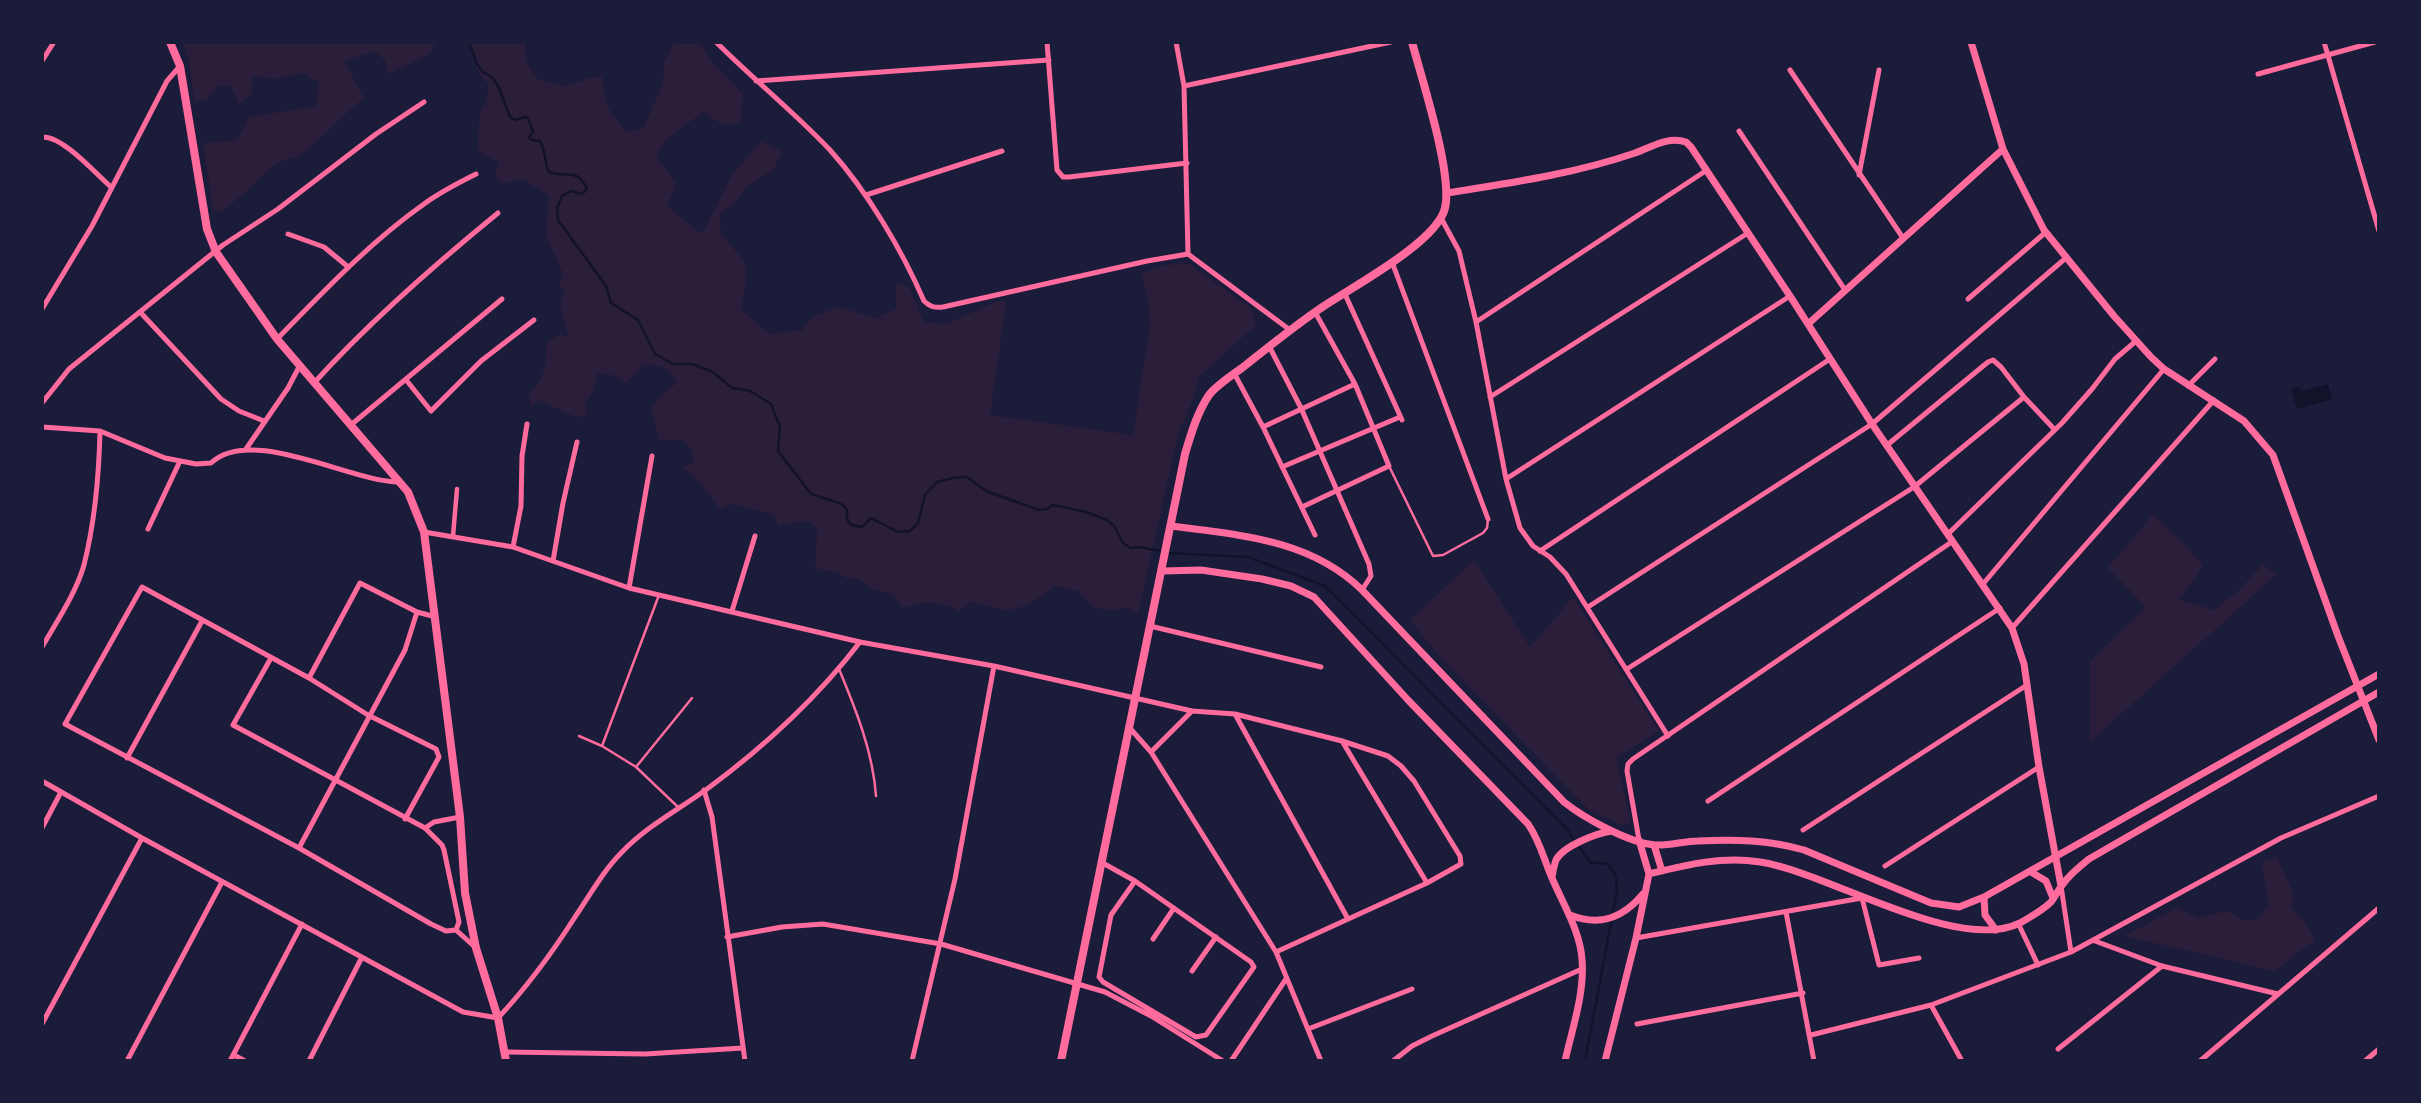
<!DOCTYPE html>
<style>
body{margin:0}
#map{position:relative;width:2421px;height:1103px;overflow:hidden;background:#1b1b3a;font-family:Manrope,sans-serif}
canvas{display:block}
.frame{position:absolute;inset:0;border:44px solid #1b1b3a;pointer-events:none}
</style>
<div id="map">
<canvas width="2421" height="1103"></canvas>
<div class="frame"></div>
</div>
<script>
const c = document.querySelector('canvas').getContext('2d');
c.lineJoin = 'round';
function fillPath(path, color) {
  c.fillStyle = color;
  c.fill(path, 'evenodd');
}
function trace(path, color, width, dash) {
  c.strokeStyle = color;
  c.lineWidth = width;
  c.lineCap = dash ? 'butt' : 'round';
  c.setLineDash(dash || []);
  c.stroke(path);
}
fillPath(new Path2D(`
 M 182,42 L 436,42 L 430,54 L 388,74 L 385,60 L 374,51 L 344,61 L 364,98 C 342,115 325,137 303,153 C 294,160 282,159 273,166 C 254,181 240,200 219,213 L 213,209 L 203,143 L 237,140 L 249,117 L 316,106 L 319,83 L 304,73 L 274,79 L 253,76 L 252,93 L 239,105 L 230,85 L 218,86 L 206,100 L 194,101 L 189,59 Z
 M 469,42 L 527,42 C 521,57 530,68 539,80 L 567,86 L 586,79 L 602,76 L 607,106 L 626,132 L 643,129 L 663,83 L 664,61 L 675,42 L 700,42 L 710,59 L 743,94 L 741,122 L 723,125 L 703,112 L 668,138 L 656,155 L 676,184 L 667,206 L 702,234 L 732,175 L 761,141 L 782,151 L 773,170 L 746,187 L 736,202 L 720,214 L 721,234 L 745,262 L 746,278 L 741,309 L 770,334 L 802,330 L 814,316 L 839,307 L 875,318 L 896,309 L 895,283 L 909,287 L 924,322 L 946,324 L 1003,299 L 1006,304 L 990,415 L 1133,435 L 1150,325 L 1148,300 L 1141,274 L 1164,265 L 1189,264 L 1252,309 L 1256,325 L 1198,378 L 1193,399 L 1178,434 L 1138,614 L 1126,607 L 1113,610 L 1093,608 L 1078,591 L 1055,586 C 1041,598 1024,609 1005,610 C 1001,610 980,603 972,602 L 959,611 C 940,600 924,601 903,608 L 893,594 L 874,590 L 859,579 L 846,578 L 839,573 L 814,568 L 816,563 L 817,528 L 807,521 L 778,525 L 774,515 L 732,504 L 720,509 L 695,477 L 682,468 L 694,463 L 691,448 L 683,440 L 659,440 L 651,408 L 662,394 L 677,383 C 670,368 659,364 643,365 L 627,383 L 612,375 L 597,373 L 593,391 L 585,404 L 587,416 L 576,417 L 538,400 L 531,407 L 529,394 C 544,379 547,365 546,344 L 557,335 L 568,336 L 560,304 L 565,291 L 559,284 L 563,274 L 546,236 L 549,196 L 523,179 L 501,184 L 495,176 L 499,162 L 478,151 L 478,133 L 481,110 L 487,101 L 488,84 L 478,72 Z
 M 2153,514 L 2186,546 L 2203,566 L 2179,600 L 2215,610 L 2237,592 L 2263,564 L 2276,575 L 2090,742 L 2090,661 L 2146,607 L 2108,568 Z
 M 1474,560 L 1530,647 L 1573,597 L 1659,731 L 1616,758 L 1631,821 L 1625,826 L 1590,811 L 1441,658 L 1410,620 Z
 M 2277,857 L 2294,895 L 2291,907 L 2303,920 L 2315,939 L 2275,971 L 2124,936 L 2177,908 L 2199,918 L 2226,911 L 2243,920 L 2257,919 L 2269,904 L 2262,862 Z`), '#2a1e3b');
fillPath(new Path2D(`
 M 2328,384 L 2332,399 L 2297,409 L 2291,389 L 2299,387 L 2301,391 Z`), '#12122b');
trace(new Path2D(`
 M 469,42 L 477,64 L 483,72 L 492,77 L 499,88 L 510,117 L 515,120 L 526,117 L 528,118 L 533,132 L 529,137 L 532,140 L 540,141 C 546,151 544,162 549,172 C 568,179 576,166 587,189 L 582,194 L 571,191 L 562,196 L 557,208 L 558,220 L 606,286 L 611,303 L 638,320 L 655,354 L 673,364 L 692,364 L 713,372 L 732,388 L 750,391 L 771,404 L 780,427 L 778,451 L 811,494 L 842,504 L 847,510 L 847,519 L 851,525 L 862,527 L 871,518 L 898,532 L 910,531 L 918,523 L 925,495 L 937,482 L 953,478 L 967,477 L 986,491 L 1039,510 L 1047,509 L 1053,505 L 1086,512 L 1107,520 L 1114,526 L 1123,543 L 1131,548 L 1139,547 L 1170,553 L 1248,557 L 1325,586 L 1566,828 L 1590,862 L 1608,864 L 1616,876 L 1617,891 L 1585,1061`), '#12122b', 2.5);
trace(new Path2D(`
 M 1389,466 L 1433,556 L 1443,555 L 1483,533 L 1487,528 L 1488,519
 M 839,669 C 856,710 873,752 876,796
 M 579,736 L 602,746 L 636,767 L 678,807
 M 602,746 L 659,595
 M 636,767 L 692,698`), '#ff6b9d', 2.5);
trace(new Path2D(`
 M 453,536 L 457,489`), '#ff6b9d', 4.5);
trace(new Path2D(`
 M 716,42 C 753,79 794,112 830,150 C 867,191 902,250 924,301 C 930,307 935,308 943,307 L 1147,261 L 1188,254 L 1290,330
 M 1047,42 L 1057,170 L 1063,177 L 1069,177 L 1187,163
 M 1176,42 L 1184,86 L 1188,254
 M 2324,42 L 2379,231
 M 42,61 L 54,42
 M 1790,70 L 1903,238
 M 2258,74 L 2375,42
 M 756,81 L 1049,60
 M 1184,86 L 1391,42
 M 1739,131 L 1845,290
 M 42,137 C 63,136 95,173 111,187
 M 1859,175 L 1879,70
 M 866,195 L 1002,151
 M 1441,218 L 1459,251 L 1476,322 L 1506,479 L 1520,528 L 1533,546 L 1550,557 L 1566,574 L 1668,736
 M 288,234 L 324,247 L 347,266
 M 1392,262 L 1488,519
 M 1344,292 L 1402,420
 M 1968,299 L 2046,232
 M 42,309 L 92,226 L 167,81 L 180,66
 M 141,313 L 221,399 L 239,411 L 264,421
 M 1476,322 L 1707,170
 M 277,339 C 324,291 370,242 424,204 C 440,192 458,183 476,174
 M 1269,346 L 1301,408 L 1369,564 L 1371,576 L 1362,590
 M 1234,373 L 1263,427 L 1315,535
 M 407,381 L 431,411 L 481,361 L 534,320
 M 314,383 C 370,321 433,266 498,213
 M 2188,386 L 2215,359
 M 1490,397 L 1748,233
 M 42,403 L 69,369 L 223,245 L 278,209 L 376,134 L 424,102
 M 352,424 L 502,299
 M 42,427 L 100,431 L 165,458 L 196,464 L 211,463 C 251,425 351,482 399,482
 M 1263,427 L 1355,384
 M 1886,446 L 1988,362 L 1993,360 L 2001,367 L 2024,397 L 2055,430
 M 246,449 L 288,388 L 299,367
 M 1282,467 L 1400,417
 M 1506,479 L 1790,296
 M 1302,507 L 1389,466 L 1355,384 L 1315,312
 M 148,529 L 180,461
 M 424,532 L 513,547 L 629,588 L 860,642 L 994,666 L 1192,711 L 1235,714 L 1342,741 L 1388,756 L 1401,766 L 1414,781 L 1460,856 L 1461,864 L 1427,883 L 1276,952
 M 1948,534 L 2062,423 L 2092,389 L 2115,359 L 2136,341
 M 513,547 L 521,506 L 522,456 L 527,424
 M 1540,551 L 1830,359
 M 553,561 L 563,503 L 577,442
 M 1983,584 L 2164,369
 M 629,588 L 652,456
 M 1588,607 L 1872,424 L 2067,257
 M 732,611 L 755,536
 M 1150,626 L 1321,667
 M 2012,628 L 2214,400
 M 42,647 C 57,621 76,593 84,565 C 95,521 99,475 100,431
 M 271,658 L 233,725 L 425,828 L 442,845 L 444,850 L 459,922 L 456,930
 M 1627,669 L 1914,487 L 2024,397
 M 309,678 L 360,583 L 417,612 L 436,617
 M 1235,714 L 1348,919
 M 1128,726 L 1151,752 L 1276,952 L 1321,1061
 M 1342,741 L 1427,883
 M 1151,752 L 1192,711
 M 127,758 L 202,621
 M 42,781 L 142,838 L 463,1012 L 498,1018 C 527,987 552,953 575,917 C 590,895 603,871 622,852 C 647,826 678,810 707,789 C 764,747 817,698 860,642
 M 704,790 L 712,817 L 745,1061
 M 1708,801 L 2000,608
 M 405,819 L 439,757 L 436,749 L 368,715 L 309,678 L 142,587 L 65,724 L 299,848 L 431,924 L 446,931 L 456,930 L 476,948
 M 42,828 L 61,792
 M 425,828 L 434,822 L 460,817
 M 1803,830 L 2027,685
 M 1639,840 L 1627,771 L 1628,764 L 1633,759 L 1953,541
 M 299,848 L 405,650 L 417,612
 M 1101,862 L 1135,881 L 1251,962 L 1254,967 L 1206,1035 L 1196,1037 L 1103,982 L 1099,977 L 1111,915 L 1135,881
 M 1885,866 L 2039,767
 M 2061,886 L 2071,952
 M 1786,912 L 1814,1061
 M 2018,923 L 2038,965
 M 727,937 L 782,927 L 823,924 L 941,944 L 1105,992 L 1151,1016 L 1223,1061
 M 1636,938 L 1862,898 L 1879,965 L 1919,958
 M 1153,939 L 1174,908
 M 2095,941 L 2162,966 L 2278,994
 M 1192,971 L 1216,937
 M 1931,1005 L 1962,1061
 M 42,1024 L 142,838
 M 1637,1024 L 1803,993
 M 1308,1029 L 1412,989
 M 1811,1035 L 1931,1005 L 2071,952 L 2281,838 L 2379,796
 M 2058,1049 L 2162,966
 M 505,1052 L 645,1054 L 743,1048
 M 234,1055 L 245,1061
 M 127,1061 L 222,882
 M 230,1061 L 302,924
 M 309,1061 L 362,957
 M 912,1061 L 955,879 L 994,666
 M 1231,1061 L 1286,979
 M 1393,1061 L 1412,1046 L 1432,1036 L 1582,969
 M 2200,1061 L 2379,908
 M 2365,1061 L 2379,1049`), '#ff6b9d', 5);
trace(new Path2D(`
 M 1971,42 L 2003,149 L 2044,230 L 2114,316 L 2151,357 L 2164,369 L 2244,421 L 2273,455 L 2338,636 L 2379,740
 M 1447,193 C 1510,183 1574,174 1635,153 C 1652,147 1668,136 1686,142 L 1691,147 L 1790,296 L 1872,424 L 2012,628 L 2024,664 L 2039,767 L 2061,886
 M 1808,324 L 2003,149
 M 1171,526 C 1239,535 1310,539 1362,590 L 1564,802 C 1584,818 1629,843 1655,845 C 1669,846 1684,841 1698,841 C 1735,839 1769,840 1804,850 L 1931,903 L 1959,907 L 1984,897 L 2379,674
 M 1162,571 L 1201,570 L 1262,579 L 1291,586 L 1314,597 L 1408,700 L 1528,824 C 1540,841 1544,860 1552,878 C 1563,904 1580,931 1582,959 C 1585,993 1572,1029 1565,1061
 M 1654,845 L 1662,871
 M 2031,872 L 2046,881 L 2053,898
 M 1649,874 C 1686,865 1721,856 1760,862 C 1828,872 1956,954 2020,923 C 2030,917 2042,911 2051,902 C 2055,897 2058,890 2063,884 C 2070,874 2079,867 2089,859 L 2379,692
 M 1552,877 C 1553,872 1554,865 1556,860 C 1563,846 1597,833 1612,831
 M 1984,897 L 1985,915 L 1996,930
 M 1570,915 C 1600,927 1623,918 1643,894
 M 1605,1061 L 1636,938 L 1649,874 L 1639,840`), '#ff6b9d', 7);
trace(new Path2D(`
 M 170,42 L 180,66 L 207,229 L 216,252 L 277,339 L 408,492 L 424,532 L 460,817 L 465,893 L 476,948 L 498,1018 L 506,1061
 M 1061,1061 L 1185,454 C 1191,434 1197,413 1209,395 C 1217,385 1231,376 1242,368 C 1267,348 1292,328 1318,310 C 1348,289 1437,243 1445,208 C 1453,174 1422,80 1412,42`), '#ff6b9d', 8);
</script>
